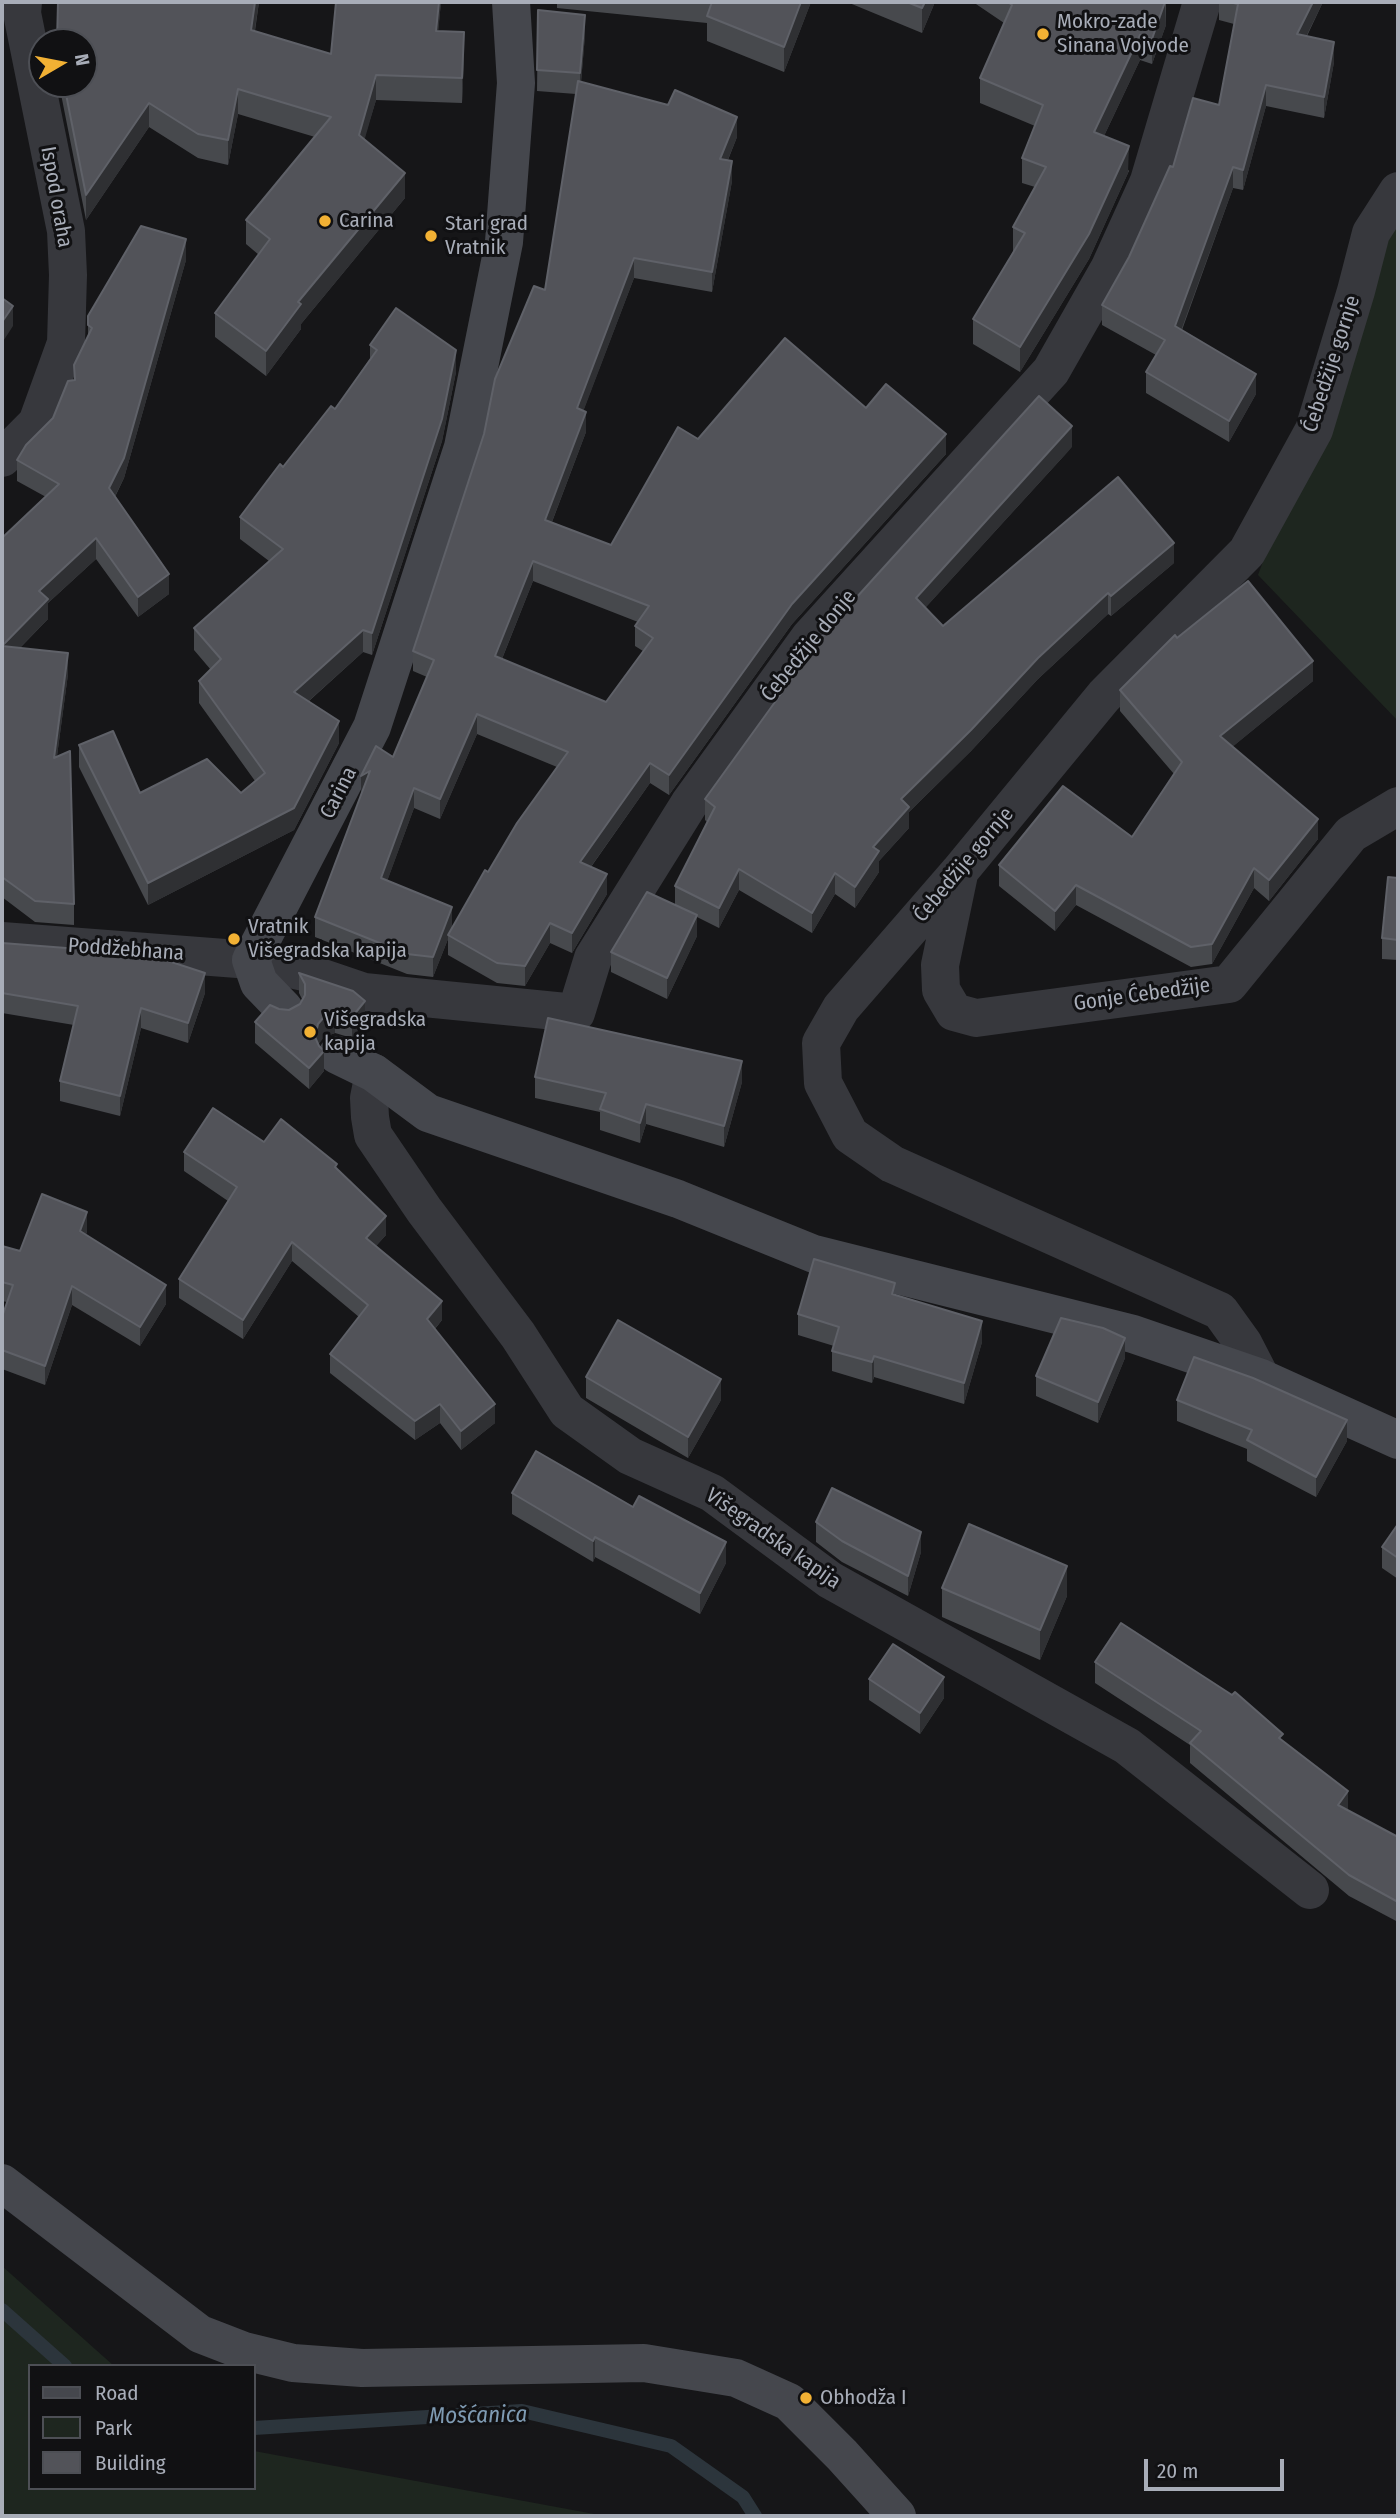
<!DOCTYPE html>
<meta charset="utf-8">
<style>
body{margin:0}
#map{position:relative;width:1400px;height:2518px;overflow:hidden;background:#161618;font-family:"Fira Sans Condensed",sans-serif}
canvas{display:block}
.frame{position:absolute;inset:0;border:4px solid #a8adb8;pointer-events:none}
.legend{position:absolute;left:28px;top:2364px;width:228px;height:126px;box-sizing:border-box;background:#111113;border:2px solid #4d4f55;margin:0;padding:9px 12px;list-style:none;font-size:21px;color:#a8adb8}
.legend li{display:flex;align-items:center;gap:14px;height:35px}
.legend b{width:35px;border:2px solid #4d4f55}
.north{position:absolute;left:28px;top:28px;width:70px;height:70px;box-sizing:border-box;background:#111113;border:2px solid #4d4f55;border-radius:50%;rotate:80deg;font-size:19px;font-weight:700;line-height:28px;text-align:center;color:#a8adb8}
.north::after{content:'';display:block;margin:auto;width:24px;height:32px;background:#f2b134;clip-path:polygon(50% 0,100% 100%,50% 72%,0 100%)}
.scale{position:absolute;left:1144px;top:2459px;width:140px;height:32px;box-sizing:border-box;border:4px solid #a8adb8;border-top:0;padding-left:9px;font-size:21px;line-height:24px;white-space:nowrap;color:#a8adb8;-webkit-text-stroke:5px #111113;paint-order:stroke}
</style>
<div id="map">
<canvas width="1400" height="2518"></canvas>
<div class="frame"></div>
<ul class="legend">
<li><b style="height:9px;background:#45474d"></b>Road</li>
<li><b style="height:19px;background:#1e261f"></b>Park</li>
<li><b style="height:19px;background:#525359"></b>Building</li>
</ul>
<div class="north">N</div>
<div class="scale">20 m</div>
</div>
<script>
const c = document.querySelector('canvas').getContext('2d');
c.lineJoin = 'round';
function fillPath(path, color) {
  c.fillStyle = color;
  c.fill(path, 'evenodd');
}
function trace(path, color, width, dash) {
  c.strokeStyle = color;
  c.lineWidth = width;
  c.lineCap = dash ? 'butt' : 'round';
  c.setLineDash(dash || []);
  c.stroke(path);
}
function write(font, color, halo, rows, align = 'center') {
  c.font = font + ' "Fira Sans Condensed",sans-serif';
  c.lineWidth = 6;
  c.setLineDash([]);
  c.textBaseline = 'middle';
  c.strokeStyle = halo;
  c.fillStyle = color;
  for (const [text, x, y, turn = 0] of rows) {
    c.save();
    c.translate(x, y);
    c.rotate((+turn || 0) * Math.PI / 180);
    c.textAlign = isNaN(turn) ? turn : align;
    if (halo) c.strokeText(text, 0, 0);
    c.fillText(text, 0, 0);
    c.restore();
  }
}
fillPath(new Path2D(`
 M 1398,193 L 1398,721 L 1258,575 Z
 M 2,2266 L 114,2366 L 30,2366 L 30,2488 L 254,2488 L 254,2451 L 605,2516 L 2,2516 Z`), '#1e261f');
trace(new Path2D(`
 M 2,2310 L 65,2366
 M 254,2428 L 522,2411 L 671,2446 L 743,2497 L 755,2516`), '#2c353c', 14);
trace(new Path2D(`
 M 2,458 L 37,423 L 66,343 L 68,275 L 66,231 L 22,13 L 23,2
 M 959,874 L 940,965 L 941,990 L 954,1012 L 976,1018 L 1229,984 L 1351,834 L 1398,806
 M 2,941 L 251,960 L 308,973 L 364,992 L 576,1013 L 593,958 L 689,804 L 810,637 L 1051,371 L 1109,269 L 1149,181 L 1202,2
 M 374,1073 L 369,1098 L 370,1117 L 373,1135 L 424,1210 L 518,1335 L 567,1411 L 630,1456 L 712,1493 L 830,1580 L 1127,1746 L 1310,1890
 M 1261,1378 L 1243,1343 L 1220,1311 L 892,1164 L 850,1135 L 823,1083 L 821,1043 L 841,1008 L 959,872 L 1104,696 L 1247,552 L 1314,430 L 1356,291 L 1371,233 L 1398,191`), '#37383d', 38);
trace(new Path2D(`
 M 284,1009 L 259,983 L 251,960 L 372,727 L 463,447 L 504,242 L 516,83 L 511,2
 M 337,1055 L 374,1073 L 428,1113 L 678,1199 L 814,1254 L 1133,1334 L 1261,1378 L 1398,1440
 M 2,2183 L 200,2334 L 244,2351 L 293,2363 L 362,2368 L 644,2363 L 736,2378 L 789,2402 L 842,2455 L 897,2516`), '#45474d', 38);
fillPath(new Path2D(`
 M 58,2 L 259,2 L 255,31 L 331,54 L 336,2 L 441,2 L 438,31 L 464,57 L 462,103 L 376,100 L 364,139 L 405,198 L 301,324 L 301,329 L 266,376 L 215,337 L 215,313 L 259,255 L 246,244 L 246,220 L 315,137 L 238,114 L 228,165 L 198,158 L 149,127 L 86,220 L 59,84 L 84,84 Z
 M 557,2 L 811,2 L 784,72 L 707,41 L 707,23 L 557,8 Z
 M 847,2 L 935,2 L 922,33 Z
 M 973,2 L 1166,2 L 1166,25 L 1152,64 L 1140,60 L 1104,136 L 1129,171 L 1128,173 L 1089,259 L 1020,372 L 973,344 L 973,319 L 1013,252 L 1013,227 L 1035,187 L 1022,183 L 1022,158 L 1035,126 L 980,103 L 980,78 L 1004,23 Z
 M 1219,2 L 1323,2 L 1307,36 L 1334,62 L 1324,118 L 1266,106 L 1243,190 L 1233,188 L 1182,330 L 1256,394 L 1229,442 L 1146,393 L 1146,372 L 1156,355 L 1102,325 L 1102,305 L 1129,257 L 1173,167 L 1219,105 L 1234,24 L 1219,20 Z
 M 538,10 L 585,35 L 581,82 L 737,137 L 728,160 L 732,181 L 712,292 L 634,278 L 583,411 L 586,432 L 552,522 L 611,545 L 698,439 L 866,408 L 946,454 L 792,624 L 669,795 L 650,783 L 591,867 L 607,894 L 572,953 L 550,943 L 525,986 L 497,983 L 448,955 L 448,939 L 433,977 L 407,974 L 315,937 L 315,917 L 393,757 L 427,677 L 413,671 L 413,651 L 545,290 L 576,94 L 537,91 ZM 533,581 L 638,622 L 635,626 L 635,646 L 643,651 L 606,702 L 502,659 ZM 477,734 L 557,767 L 452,927 L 387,881 L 414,808 L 440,819 Z
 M 186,260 L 124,478 L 115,497 L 169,594 L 138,617 L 96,559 L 48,603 L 48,619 L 20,648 L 68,674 L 57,756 L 74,904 L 74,925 L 35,922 L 2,897 L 2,538 L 46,497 L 17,481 L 17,460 L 53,418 L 74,380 L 74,365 L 88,336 L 88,316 Z
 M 370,345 L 456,372 L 442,441 L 372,655 L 363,652 L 309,701 L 339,743 L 294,830 L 148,905 L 79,767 L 79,745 L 140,793 L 241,793 L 255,781 L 199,703 L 199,681 L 211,670 L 194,650 L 194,628 L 269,561 L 240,539 L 240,517 L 283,467 L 335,409 L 370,359 Z
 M 1072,447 L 925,608 L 943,626 L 1174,563 L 1111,616 L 1108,614 L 1038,679 L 971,751 L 909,812 L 909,828 L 879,861 L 879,872 L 855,908 L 835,894 L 812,933 L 739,890 L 719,928 L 697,917 L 697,936 L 667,999 L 611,972 L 611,952 L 675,905 L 675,886 L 707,822 L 705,820 L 705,799 Z
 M 1177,638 L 1313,681 L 1232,747 L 1318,839 L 1269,901 L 1254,888 L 1212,964 L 1191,967 L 1076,905 L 1055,931 L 999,886 L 999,865 L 1132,837 L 1174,774 L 1120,711 L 1120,690 Z
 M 1398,878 L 1398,960 L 1382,959 L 1382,938 Z
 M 2,943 L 156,957 L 205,993 L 188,1043 L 141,1028 L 120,1116 L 60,1101 L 60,1081 L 74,1025 L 2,1013 Z
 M 299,973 L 365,1022 L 352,1038 L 335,1033 L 324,1037 L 318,1044 L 324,1071 L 309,1089 L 255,1043 L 255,1022 L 279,1009 L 289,1010 L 300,1004 L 302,999 L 299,993 Z
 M 535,1077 L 742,1082 L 724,1147 L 646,1124 L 640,1143 L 600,1130 L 600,1112 L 535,1098 Z
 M 264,1142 L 337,1170 L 386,1235 L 376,1246 L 442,1320 L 435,1329 L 495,1423 L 461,1450 L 440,1423 L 415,1440 L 330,1373 L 330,1354 L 359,1317 L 292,1261 L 243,1339 L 179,1298 L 179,1279 L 228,1201 L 184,1171 L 184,1152 Z
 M 87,1231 L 86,1235 L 166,1304 L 140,1346 L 72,1305 L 45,1385 L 2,1369 L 2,1317 L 7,1302 L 2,1301 L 2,1246 L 20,1251 Z
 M 895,1295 L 982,1342 L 964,1404 L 874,1377 L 872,1383 L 832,1371 L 832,1351 L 834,1346 L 798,1335 L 798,1314 Z
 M 1125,1358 L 1098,1423 L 1036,1396 L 1036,1376 Z
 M 586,1377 L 721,1400 L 688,1458 L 586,1398 Z
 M 1177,1400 L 1347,1441 L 1316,1497 L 1247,1461 L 1247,1449 L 1177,1421 Z
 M 512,1493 L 726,1563 L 700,1614 L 595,1557 L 593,1562 L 512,1514 Z
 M 816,1522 L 921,1552 L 908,1596 L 842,1562 L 816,1542 Z
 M 1398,1524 L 1398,1579 L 1382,1568 L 1382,1547 Z
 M 942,1588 L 1067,1596 L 1040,1660 L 942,1617 Z
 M 1095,1662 L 1283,1741 L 1348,1810 L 1398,1837 L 1398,1922 L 1349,1896 L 1190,1763 L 1190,1745 L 1095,1683 Z
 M 869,1679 L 944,1698 L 920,1734 L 869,1700 Z`), '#47494d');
fillPath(new Path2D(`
 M 255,2 L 259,2 L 251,54 L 251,30 Z
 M 439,2 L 441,2 L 436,56 L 436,31 Z
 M 801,2 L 811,2 L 784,72 L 784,47 Z
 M 925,2 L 935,2 L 922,33 L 922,8 Z
 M 1165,2 L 1166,25 L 1152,64 L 1152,39 Z
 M 1313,2 L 1323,2 L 1297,55 L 1297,34 Z
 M 585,15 L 585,35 L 580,94 L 580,73 Z
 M 464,32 L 464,57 L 462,103 L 462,78 Z
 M 1140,35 L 1140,60 L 1094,157 L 1094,132 Z
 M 1334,42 L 1334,62 L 1324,118 L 1324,97 Z
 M 376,75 L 376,100 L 359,159 L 359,135 Z
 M 1266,85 L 1266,106 L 1243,190 L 1243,170 Z
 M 238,89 L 238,114 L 228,165 L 228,140 Z
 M 149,103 L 149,127 L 86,220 L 86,195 Z
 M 737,117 L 737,137 L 720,179 L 720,159 Z
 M 1129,146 L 1128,173 L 1089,259 L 1020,372 L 1020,347 Z
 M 732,161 L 732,181 L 712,292 L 712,272 Z
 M 1233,167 L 1233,188 L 1175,347 L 1175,326 Z
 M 405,173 L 405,198 L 301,324 L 301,329 L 266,376 L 266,351 L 298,302 Z
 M 186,239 L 186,260 L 124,478 L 109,508 L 109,488 Z
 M 634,258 L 634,278 L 577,428 L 577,408 Z
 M 13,306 L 13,326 L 2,343 L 2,322 Z
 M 456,350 L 456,372 L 442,441 L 372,655 L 372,633 Z
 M 1256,374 L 1256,394 L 1229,442 L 1229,421 Z
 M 586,412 L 586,432 L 545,540 L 545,520 Z
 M 1072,426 L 1072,447 L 916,618 L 916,598 Z
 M 946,434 L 946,454 L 792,624 L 669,795 L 669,775 L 792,604 Z
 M 96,538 L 96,559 L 48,603 L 48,619 L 2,666 L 2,646 L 39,591 Z
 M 1174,543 L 1174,563 L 1111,616 L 1111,596 Z
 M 533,561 L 533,581 L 495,676 L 495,656 Z
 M 169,574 L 169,594 L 138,617 L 138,597 Z
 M 1108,593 L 1108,614 L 1038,679 L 971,751 L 909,812 L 909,828 L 879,861 L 879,872 L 855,908 L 855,887 L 873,847 L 901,799 L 1038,658 Z
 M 363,630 L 363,652 L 294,714 L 294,692 Z
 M 68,653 L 68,674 L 54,778 L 54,758 Z
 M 1313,661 L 1313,681 L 1220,757 L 1220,736 Z
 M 477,714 L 477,734 L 440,819 L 440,799 Z
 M 339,721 L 339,743 L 294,830 L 148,905 L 148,883 Z
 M 650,763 L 650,783 L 580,882 L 580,862 Z
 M 370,771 L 361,796 L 361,776 Z
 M 414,788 L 414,808 L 381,898 L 381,878 Z
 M 1318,819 L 1318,839 L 1269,901 L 1269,880 Z
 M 1254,868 L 1254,888 L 1212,964 L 1212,944 Z
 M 739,869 L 739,890 L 719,928 L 719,908 Z
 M 835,873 L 835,894 L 812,933 L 812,913 Z
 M 607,874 L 607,894 L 572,953 L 572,933 Z
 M 1076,885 L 1076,905 L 1055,931 L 1055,911 Z
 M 452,907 L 452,928 L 448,935 L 448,939 L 433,977 L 433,957 Z
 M 697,915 L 697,936 L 667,999 L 667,978 Z
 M 550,923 L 550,943 L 525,986 L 525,966 Z
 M 205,973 L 205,993 L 188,1043 L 188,1023 Z
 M 365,1001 L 365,1022 L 352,1038 L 352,1017 Z
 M 141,1008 L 141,1028 L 120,1116 L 120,1096 Z
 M 335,1013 L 335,1033 L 324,1037 L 318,1045 L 315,1037 L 318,1024 L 324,1017 Z
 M 324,1051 L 324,1071 L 309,1089 L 309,1068 Z
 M 742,1061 L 742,1082 L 724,1147 L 724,1126 Z
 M 646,1104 L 646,1124 L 640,1143 L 640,1123 Z
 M 87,1212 L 87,1231 L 80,1250 L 80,1231 Z
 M 386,1216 L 386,1235 L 366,1257 L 366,1238 Z
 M 292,1242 L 292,1261 L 243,1339 L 243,1320 Z
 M 166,1285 L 166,1304 L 140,1346 L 140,1327 Z
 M 72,1286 L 72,1305 L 45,1385 L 45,1366 Z
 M 442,1301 L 442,1320 L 427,1338 L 427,1319 Z
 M 982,1321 L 982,1342 L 964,1404 L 964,1383 Z
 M 1125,1338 L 1125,1358 L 1098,1423 L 1098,1402 Z
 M 874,1356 L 874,1377 L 872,1383 L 872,1362 Z
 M 721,1379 L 721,1400 L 688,1458 L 688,1437 Z
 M 440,1404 L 440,1423 L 415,1440 L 415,1421 Z
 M 495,1404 L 495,1423 L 461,1450 L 461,1431 Z
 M 1347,1420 L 1347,1441 L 1316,1497 L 1316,1477 Z
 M 921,1532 L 921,1552 L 908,1596 L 908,1576 Z
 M 595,1537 L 595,1557 L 593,1562 L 593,1541 Z
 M 726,1542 L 726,1563 L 700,1614 L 700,1593 Z
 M 1067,1566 L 1067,1596 L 1040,1660 L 1040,1630 Z
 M 944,1677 L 944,1698 L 920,1734 L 920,1713 Z
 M 1348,1791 L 1348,1812 L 1338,1805 Z`), '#2f3033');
const building = new Path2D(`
 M 58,2 L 255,2 L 251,30 L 331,54 L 336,2 L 439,2 L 436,31 L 464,32 L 462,78 L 376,75 L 359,135 L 405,173 L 298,302 L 301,304 L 266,351 L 215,313 L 270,239 L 246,220 L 331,117 L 238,89 L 228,140 L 198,134 L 149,103 L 86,195 L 64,84 L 84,84 L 84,42 L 57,42 Z
 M 712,2 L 801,2 L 784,47 L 707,16 Z
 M 907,2 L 925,2 L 922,8 Z
 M 1008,2 L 1165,2 L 1152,39 L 1140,35 L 1094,132 L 1129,146 L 1128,149 L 1089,234 L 1020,347 L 973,319 L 1025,233 L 1013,227 L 1046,167 L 1022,158 L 1043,105 L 980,78 L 1012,5 Z
 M 1229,2 L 1313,2 L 1297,34 L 1334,42 L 1324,97 L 1266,85 L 1243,170 L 1233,167 L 1175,326 L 1256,374 L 1229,421 L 1146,372 L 1165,340 L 1102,305 L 1129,257 L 1170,166 L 1173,167 L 1193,98 L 1219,105 L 1238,4 Z
 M 538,10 L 585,15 L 580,73 L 537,70 Z
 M 578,81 L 668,105 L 675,90 L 737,117 L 720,159 L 732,161 L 712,272 L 634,258 L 577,408 L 586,412 L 545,520 L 611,545 L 678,427 L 698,439 L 785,338 L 866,408 L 886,384 L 946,434 L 792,604 L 669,775 L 650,763 L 580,862 L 607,874 L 572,933 L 550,923 L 525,966 L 497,963 L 448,935 L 485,870 L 488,872 L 517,823 L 568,752 L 477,714 L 440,799 L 414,788 L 381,878 L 452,907 L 433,957 L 407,954 L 315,917 L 370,771 L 361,776 L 376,746 L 393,757 L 434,660 L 413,651 L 484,434 L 495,379 L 534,286 L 545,290 ZM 533,561 L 649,606 L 635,626 L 653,638 L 606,702 L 495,656 Z
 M 141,226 L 186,239 L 124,458 L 109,488 L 169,574 L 138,597 L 96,538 L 39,591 L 48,599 L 2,646 L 2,538 L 59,484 L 17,460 L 26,445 L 53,418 L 68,381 L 75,380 L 74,365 L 92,328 L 88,325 L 88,316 Z
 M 2,298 L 13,306 L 2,322 Z
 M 396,308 L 456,350 L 442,419 L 372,633 L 363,630 L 294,692 L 339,721 L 294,808 L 148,883 L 79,745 L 113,731 L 140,793 L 207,759 L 241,793 L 265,773 L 199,681 L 221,659 L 194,628 L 283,549 L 240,517 L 280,464 L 283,467 L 331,406 L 335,409 L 377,350 L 370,345 Z
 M 1039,396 L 1072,426 L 916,598 L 943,626 L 1118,477 L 1174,543 L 1111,596 L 1108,593 L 1038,658 L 971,730 L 901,799 L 909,807 L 873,847 L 879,851 L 855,887 L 835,873 L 812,913 L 739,869 L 719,908 L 675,886 L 715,807 L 705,799 L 827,630 Z
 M 1248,581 L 1313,661 L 1220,736 L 1318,819 L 1269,880 L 1254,868 L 1212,944 L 1191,947 L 1076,885 L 1055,911 L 999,865 L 1063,786 L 1132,837 L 1182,762 L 1120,690 L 1175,635 L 1177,638 Z
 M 2,646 L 68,653 L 54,758 L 70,751 L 74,904 L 35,901 L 2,877 Z
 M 1388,877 L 1398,878 L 1398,940 L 1382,938 Z
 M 647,892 L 697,915 L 667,978 L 611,952 Z
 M 2,943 L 156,955 L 156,957 L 205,973 L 188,1023 L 141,1008 L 120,1096 L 60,1081 L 78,1006 L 2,993 Z
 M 299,973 L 353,991 L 365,1001 L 352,1017 L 335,1013 L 324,1017 L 318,1024 L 315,1037 L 319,1046 L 324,1051 L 309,1068 L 255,1022 L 270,1005 L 279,1009 L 289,1010 L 300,1004 L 305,995 L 305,984 Z
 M 548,1018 L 742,1061 L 724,1126 L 646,1104 L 640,1123 L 600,1109 L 606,1093 L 535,1077 Z
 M 213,1108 L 264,1142 L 281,1119 L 337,1164 L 335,1167 L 386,1216 L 366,1238 L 442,1301 L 427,1319 L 495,1404 L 461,1431 L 440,1404 L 415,1421 L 330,1354 L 368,1305 L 292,1242 L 243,1320 L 179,1279 L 237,1187 L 184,1152 Z
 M 42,1194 L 87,1212 L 80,1231 L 166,1285 L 140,1327 L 72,1286 L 45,1366 L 2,1350 L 2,1317 L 13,1285 L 2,1282 L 2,1246 L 20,1251 Z
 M 814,1259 L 895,1283 L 892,1294 L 982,1321 L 964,1383 L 874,1356 L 872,1362 L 832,1351 L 839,1327 L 798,1314 Z
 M 1061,1318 L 1103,1328 L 1125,1338 L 1098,1402 L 1036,1376 Z
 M 618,1320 L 721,1379 L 688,1437 L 586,1377 Z
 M 1194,1357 L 1253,1378 L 1347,1420 L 1316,1477 L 1247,1440 L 1252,1430 L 1177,1400 Z
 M 536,1451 L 633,1507 L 639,1496 L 726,1542 L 700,1593 L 595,1537 L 593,1541 L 512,1493 Z
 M 832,1488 L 921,1532 L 908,1576 L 842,1541 L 816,1522 Z
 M 969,1524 L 1067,1566 L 1040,1630 L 942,1588 Z
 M 1398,1524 L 1398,1558 L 1382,1547 Z
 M 1121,1623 L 1232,1695 L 1235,1692 L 1283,1734 L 1279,1738 L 1348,1791 L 1338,1805 L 1398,1837 L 1398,1902 L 1349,1875 L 1190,1743 L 1201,1731 L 1095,1662 Z
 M 893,1644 L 944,1677 L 920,1713 L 869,1679 Z`);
fillPath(building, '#525359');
trace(building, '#5f6168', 2);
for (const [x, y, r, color] of [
 [1043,34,7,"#f2b134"],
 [325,221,7,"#f2b134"],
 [431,236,7,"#f2b134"],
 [234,939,7,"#f2b134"],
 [310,1032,7,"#f2b134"],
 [806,2398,7,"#f2b134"]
]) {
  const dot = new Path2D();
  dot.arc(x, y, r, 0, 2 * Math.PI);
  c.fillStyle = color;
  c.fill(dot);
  trace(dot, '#111113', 2.5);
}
write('21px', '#a8adb8', '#111113', [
 ["Mokro-zade",1057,22],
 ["Sinana Vojvode",1057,46],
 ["Carina",339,221],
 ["Stari grad",445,224],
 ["Vratnik",445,248],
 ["Vratnik",248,927],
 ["Višegradska kapija",248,951],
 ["Višegradska",324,1020],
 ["kapija",324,1044],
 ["Obhodža I",820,2398]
], 'left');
write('21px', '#a8adb8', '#111113', [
 ["Ispod oraha",56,197,80],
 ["Ćebedžije gornje",1332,364,-72],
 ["Ćebedžije donje",809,646,-51],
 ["Carina",339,793,-63],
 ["Ćebedžije gornje",964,865,-50],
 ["Poddžebhana",126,950,4],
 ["Gonje Ćebedžije",1142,995,-8],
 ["Višegradska kapija",773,1539,35]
]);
write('italic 23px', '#7f9bb3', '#111113', [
 ["Mošćanica",478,2416,-1]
]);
</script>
